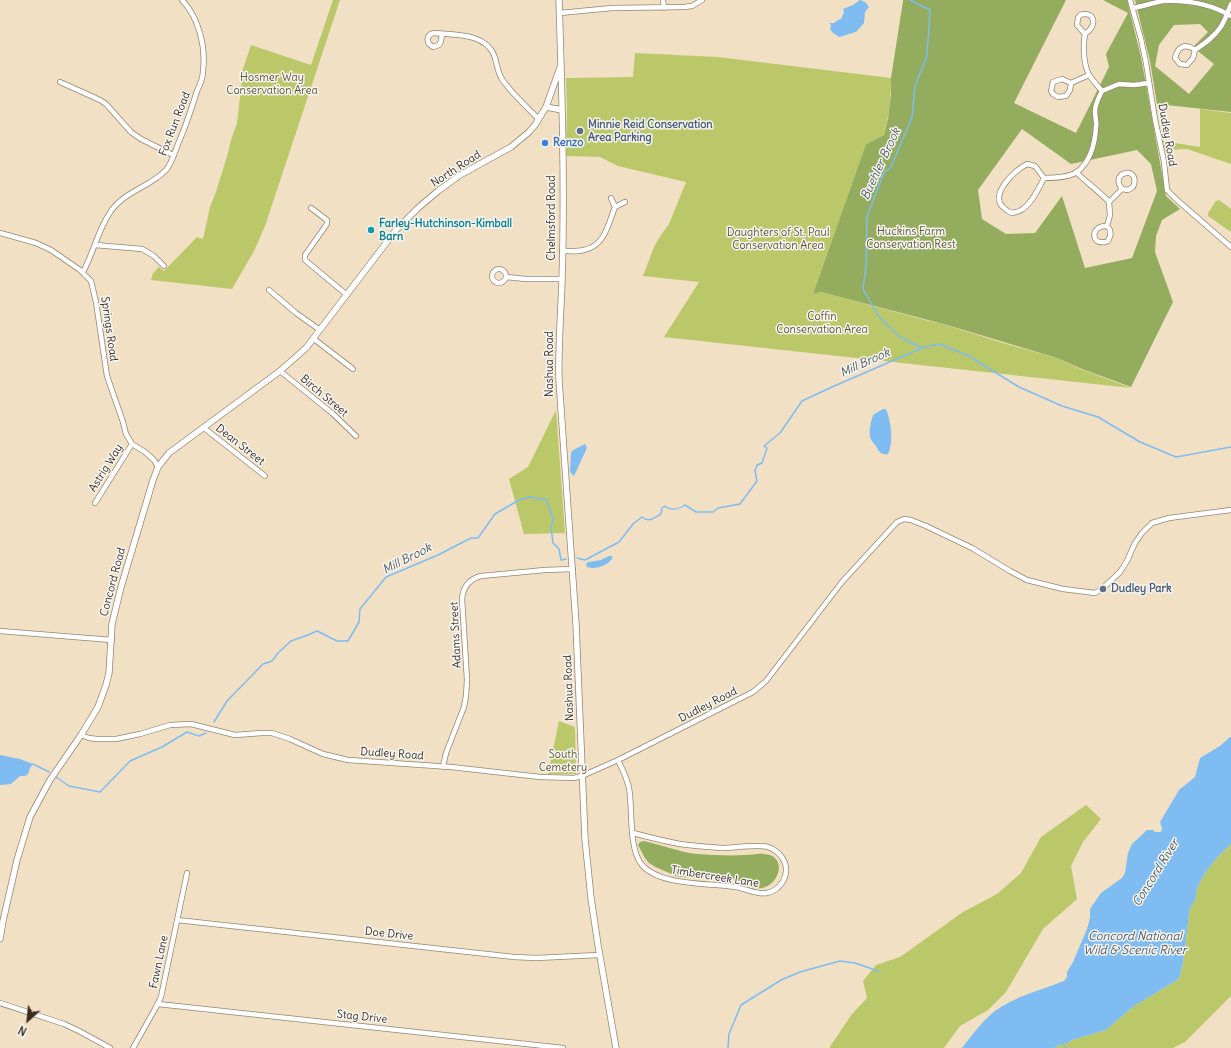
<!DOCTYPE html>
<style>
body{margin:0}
#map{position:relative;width:1231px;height:1048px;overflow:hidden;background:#f1e0c4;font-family:Delius,sans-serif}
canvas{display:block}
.north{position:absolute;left:8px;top:1000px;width:40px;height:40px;-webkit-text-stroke:3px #f6f6f2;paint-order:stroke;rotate:207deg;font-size:11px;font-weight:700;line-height:16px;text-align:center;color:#3b2a1e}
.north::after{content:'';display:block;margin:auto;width:14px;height:18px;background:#3b2a1e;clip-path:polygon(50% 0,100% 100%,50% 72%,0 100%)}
</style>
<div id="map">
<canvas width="1231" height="1048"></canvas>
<div class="north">N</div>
</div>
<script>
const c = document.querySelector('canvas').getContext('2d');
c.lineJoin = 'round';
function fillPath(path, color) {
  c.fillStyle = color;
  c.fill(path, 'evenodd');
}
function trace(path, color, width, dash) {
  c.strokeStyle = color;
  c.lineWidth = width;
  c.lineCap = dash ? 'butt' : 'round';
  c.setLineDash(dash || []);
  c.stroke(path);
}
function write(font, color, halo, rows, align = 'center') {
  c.font = font + ' Delius,sans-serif';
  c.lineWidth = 3;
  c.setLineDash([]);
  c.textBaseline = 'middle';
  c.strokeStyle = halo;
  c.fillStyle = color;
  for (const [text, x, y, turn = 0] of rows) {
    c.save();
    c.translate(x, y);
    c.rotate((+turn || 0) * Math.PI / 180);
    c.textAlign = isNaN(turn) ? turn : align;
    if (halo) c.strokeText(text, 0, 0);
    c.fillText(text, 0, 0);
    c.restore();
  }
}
fillPath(new Path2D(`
 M 333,0 L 340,0 L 265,226 L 254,251 L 232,289 L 151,280 L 153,273 L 159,267 L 164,271 L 197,237 L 203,239 L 210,207 L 216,192 L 228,153 L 231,140 L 237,123 L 242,80 L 242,72 L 251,45 L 311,65 Z
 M 635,53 L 718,57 L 891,78 C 891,98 889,116 884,135 L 866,144 L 813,294 L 821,292 L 925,320 L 946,325 L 1003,343 L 1057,358 L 1078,368 L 1131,388 L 664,337 L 699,282 L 643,276 L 654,247 L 659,238 L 669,224 L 686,182 L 618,166 L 600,157 L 566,156 L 567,108 L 566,78 L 633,77 Z
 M 1200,109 L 1231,113 L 1231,164 L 1187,149 L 1164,150 L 1163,141 L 1200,147 Z
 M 1219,200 L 1231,209 L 1231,232 L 1208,216 L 1208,213 L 1216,201 Z
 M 556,410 L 565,533 L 524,534 L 509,479 L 528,467 Z
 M 559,721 L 575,727 L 576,774 L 548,774 Z
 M 1086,805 L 1101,819 L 1083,842 L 1071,866 L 1077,899 L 1043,929 L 1006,992 L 988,1010 L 960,1026 L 944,1048 L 829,1048 L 852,1014 L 867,998 L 863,981 L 876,965 L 900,957 L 963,912 L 997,894 L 1021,873 L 1041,837 Z
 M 1231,844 L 1231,996 L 1185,1042 L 1173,1048 L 1054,1048 L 1063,1043 L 1068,1043 L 1072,1040 L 1106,1030 L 1134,1006 L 1179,979 L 1183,963 L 1190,907 C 1199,899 1194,892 1199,884 C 1206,869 1219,855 1231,844 Z`), '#bbc869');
fillPath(new Path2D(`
 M 903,0 L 1066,0 L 1014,103 L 1076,133 L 1109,67 L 1106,54 L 1128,13 L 1103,0 L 1127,0 L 1141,57 L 1166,196 L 1180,209 L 1162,220 L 1156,236 L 1155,252 L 1173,302 L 1131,387 L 1082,369 L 1057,358 L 947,325 L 821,292 L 813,294 L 866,144 L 884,135 L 888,119 L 891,94 L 891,78 L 903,1 ZM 1022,129 L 1071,164 L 1137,150 L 1151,164 L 1157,191 L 1132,258 L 1085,268 L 1062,196 L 1035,233 L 1006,234 L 982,219 L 978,190 Z
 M 1135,0 L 1231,0 L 1231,112 L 1157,104 L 1150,61 ZM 1200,24 L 1208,32 L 1193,47 L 1214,64 L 1189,94 L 1155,66 L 1159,45 L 1174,25 Z
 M 644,841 C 662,845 679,852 697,854 C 713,855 730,856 746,855 C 752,855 758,853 764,854 C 787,855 781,884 762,888 C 752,890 743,881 734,879 C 715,875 695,880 676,876 C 672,874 667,872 662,870 C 658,868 653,866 649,863 C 644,858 641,850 638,845 L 640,842 Z`), '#94ac5d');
fillPath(new Path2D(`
 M 860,0 L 865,2 L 869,7 L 865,12 L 864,23 L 856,32 L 839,37 L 833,33 L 830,29 L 831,25 L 829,23 L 834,23 L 838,20 L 841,19 L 844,12 L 843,9 L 853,5 Z
 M 883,409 L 886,409 C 891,421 894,442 888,454 C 881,455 879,452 876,446 C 875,444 873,443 872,441 C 867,435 871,422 873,415 Z
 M 585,444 L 587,448 L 574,476 L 570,472 L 571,453 L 573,450 Z
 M 609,556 L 612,556 L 612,559 C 606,566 596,570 587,567 L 586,564 L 588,562 L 601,560 Z
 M 1230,737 L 1231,737 L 1231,844 C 1219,855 1206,869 1199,884 C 1194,893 1199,899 1190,907 L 1183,963 L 1179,979 L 1134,1006 L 1106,1030 L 1072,1040 L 1068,1043 L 1063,1043 L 1054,1048 L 962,1048 C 972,1035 982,1021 995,1011 C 1016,996 1041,990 1064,981 L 1067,977 L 1067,972 L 1073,962 L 1087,929 L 1090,918 L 1090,909 L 1101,893 L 1122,878 L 1125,873 L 1128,853 L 1132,844 L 1147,830 L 1153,830 L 1155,832 L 1161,832 L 1162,828 L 1160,822 L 1179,790 L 1195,777 L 1200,758 L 1220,746 Z
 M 0,755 L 20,759 L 33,764 L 30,768 L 28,774 L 25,776 L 20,776 L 11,784 L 0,785 Z`), '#7ebcf2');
trace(new Path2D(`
 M 910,0 L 930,10 L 927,56 L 915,86 L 912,117 L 891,167 L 884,173 L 867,216 L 866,267 L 863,289 L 879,317 L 900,337 L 922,348
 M 577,558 L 585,560 L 619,542 L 633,524 L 642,517 C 649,523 654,518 661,514 L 662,508 L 665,506 C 671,511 679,509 685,505 L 696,512 L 713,512 L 718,508 L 740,504 L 757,481 L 755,471 L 757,465 L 762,463 L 767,448 L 764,446 L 780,433 L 802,401 L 832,387 L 922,348 L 939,344 L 967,355 L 1019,387 L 1062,406 L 1098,417 L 1140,442 L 1176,457 L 1231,447
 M 214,722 L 227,701 L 263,664 L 272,661 L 278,653 L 291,641 L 308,635 L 317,631 L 337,641 L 348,641 L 359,622 L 360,609 L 386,577 L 438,555 L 471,538 L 478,538 L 495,514 L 519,500 L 530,497 L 538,499 L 546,499 L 553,518 L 551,528 L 553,543 L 559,549 L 561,560 L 566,559
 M 33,764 L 49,772
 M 56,777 L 69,786 L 100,792 L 130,761 L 162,747 L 187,732 L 199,736 L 206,733
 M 1062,1043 L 1065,1048
 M 728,1048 L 729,1034 L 741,1005 L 781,980 L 800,972 L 840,961 L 855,963 L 878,971`), '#7ebcf2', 1.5);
const minor = new Path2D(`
 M 663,0 L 664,8
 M 1130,0 L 1141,39 L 1146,63 L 1155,119 L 1164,162 L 1167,190 L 1177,200 L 1231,247
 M 1133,8 C 1143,6 1153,3 1163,1 C 1186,0 1211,4 1231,16
 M 560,13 L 612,8 L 684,7 L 692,6 L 702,0
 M 442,34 L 441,41 L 439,45 L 433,47 L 429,44 C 426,39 428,34 434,33 C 455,35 485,33 494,55 C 497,63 497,71 502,79 C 505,84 509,88 513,93 C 522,102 530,111 539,119
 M 1085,34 C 1098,26 1095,10 1080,15 L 1078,18 L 1077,25 L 1085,34 C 1083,45 1083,66 1090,76 C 1093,81 1098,86 1102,91
 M 1195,50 L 1193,58 L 1187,65 L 1180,64 L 1175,58 C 1178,46 1185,43 1195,50 C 1205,43 1214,37 1220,28 C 1225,21 1228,12 1231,4
 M 60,82 L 100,100 L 106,104 L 131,132 L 141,139 L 173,155
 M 1071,83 L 1062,79 L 1053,82 L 1051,91 L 1053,94 L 1058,97 L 1066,96 L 1070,90 L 1071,83 L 1089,75
 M 1076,172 C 1087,183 1099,191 1109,202 L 1122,189 C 1108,171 1142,165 1133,187 L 1128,190 L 1122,189
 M 1044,178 L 1035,166 L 1027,164 C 1015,170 988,195 1004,208 C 1006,210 1009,212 1012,213 C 1015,212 1019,212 1021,210 C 1031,205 1039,188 1044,178 C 1052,178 1070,177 1077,172 C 1091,161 1095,144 1096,127 C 1097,122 1095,117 1095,111 C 1095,104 1099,97 1102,91 L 1119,84 L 1134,85 L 1149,83
 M 611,198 L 615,207
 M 311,208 L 327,220 L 327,224 L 305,255 L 305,260 L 347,295
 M 1107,226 C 1089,225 1091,248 1108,241 C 1111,235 1112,231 1107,226 L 1110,215 L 1109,202
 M 0,233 L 36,243 L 51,250 L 80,270 L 91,281 L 96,302 L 107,376 L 123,422 L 126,434 L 132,444 L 145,452 L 154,460 L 158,467
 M 95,245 L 142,249 L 154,256 L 164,266
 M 562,251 C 569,251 577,252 584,250 C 605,246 608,224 615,207 L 625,202
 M492 276a7 7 0 1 1 14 0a7 7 0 1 1-14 0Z
 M 83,272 C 94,252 98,229 111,211 C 125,191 150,187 166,170 C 172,164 177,145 181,137 C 187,122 192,107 197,91 C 200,85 203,78 203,71 C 206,47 199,18 182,0
 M 506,277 L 526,279 L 562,279
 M 269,290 L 296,313 L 320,330
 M 314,339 L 353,369
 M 280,371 L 332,413 L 356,436
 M 204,428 L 265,476
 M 95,503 L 132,444
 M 0,631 L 112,640
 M 81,735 L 89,738 L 96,739 L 116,739 L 140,734 L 170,725 L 191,724 L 235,735 L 262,733 L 272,733 L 290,739 L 323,754 L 348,760 L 451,767 L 540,777 L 574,778 L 582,776 L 618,760 L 753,692 L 766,681 L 842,582 L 897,522 L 904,519 L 911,520 L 926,526 L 972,548 L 1010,571 L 1027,580 L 1063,589 L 1095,593 L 1102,589 L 1120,572 L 1127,561 L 1135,543 L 1142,533 L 1152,523 L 1169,518 L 1231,510
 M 618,760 C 622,769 627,778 629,788 C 633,810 628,848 642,865 C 660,886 709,883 735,887 C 745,888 757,895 767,893 C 781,890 789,876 785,863 C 782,855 775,849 768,847 C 756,844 735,848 722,848 C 708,847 694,846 680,844 C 664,841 648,837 633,833
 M 443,767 L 446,753 L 464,707 L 466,696 L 467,680 L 462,599 C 463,587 470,579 481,576 L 545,570 L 573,569
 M 177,920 L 514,957 L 536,958 L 599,955
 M 0,1003 L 64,1024 L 79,1031 L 110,1048
 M 158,1004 L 563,1048
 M 133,1048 L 155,1009 L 161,997 L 187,873`);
const major = new Path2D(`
 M 559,0 C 562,93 565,187 562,280 C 561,313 558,347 559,380 L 576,624 L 585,839 L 591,898 L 598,945 L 616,1048
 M 546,107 L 562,110
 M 0,939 L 3,921 L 17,860 L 30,817 L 50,780 L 81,735 L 92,717 L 98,707 L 106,685 L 109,673 L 112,624 L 121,587 L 153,480 L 158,467 L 169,453 L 280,371 L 306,348 L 396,230 L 418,208 L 438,191 L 460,175 L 511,147 L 529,132 L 535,125 L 546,107 L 561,65`);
trace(minor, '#968571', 6);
trace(major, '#968571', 7);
trace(minor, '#fff', 4.5);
trace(major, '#fff', 5.5);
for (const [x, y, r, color] of [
 [580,131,4,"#5c6f8a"],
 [545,143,4,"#3f7fe0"],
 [371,230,4,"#0f9aa8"],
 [1103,589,4,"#5c6f8a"]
]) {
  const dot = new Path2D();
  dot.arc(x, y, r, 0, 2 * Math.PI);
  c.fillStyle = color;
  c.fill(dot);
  trace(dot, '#f6f6f2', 1.5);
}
write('11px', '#5b5231', '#f6f6f2', [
 ["Hosmer Way",272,78],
 ["Conservation Area",272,91],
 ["Huckins Farm",911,232],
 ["Conservation Rest",911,245],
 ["Daughters of St. Paul",778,233],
 ["Conservation Area",778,246],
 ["Coffin",822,317],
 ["Conservation Area",822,330],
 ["South",563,755],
 ["Cemetery",563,768]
]);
write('11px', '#3b2a1e', '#f6f6f2', [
 ["Fox Run Road",175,124,-69],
 ["Dudley Road",1167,135,80],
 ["North Road",456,169,-33],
 ["Chelmsford Road",552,218,-90],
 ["Springs Road",109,329,82],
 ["Nashua Road",550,364,-90],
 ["Birch Street",324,396,40],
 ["Dean Street",240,445,38],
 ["Astrig Way",106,468,-58],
 ["Concord Road",113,582,-75],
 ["Adams Street",456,635,-93],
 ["Nashua Road",569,688,-92],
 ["Dudley Road",708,705,-27],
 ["Dudley Road",392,754,4],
 ["Timbercreek Lane",715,877,9],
 ["Doe Drive",389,934,6],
 ["Fawn Lane",159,962,-78],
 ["Stag Drive",362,1017,6]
]);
write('bold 11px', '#4e5e75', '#f6f6f2', [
 ["Minnie Reid Conservation",588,125],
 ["Area Parking",588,138],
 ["Dudley Park",1111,589]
], 'left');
write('bold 11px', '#366cbe', '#f6f6f2', [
 ["Renzo",553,143]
], 'left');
write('bold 11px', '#0d838f', '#f6f6f2', [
 ["Farley-Hutchinson-Kimball",379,224],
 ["Barn",379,237]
], 'left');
write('italic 12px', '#4f565e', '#f6f6f2', [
 ["Buehler Brook",881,164,-65],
 ["Mill Brook",865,363,-24],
 ["Mill Brook",407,559,-27],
 ["Concord River",1156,873,-58],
 ["Concord National",1135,937],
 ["Wild & Scenic River",1135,951]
]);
</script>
